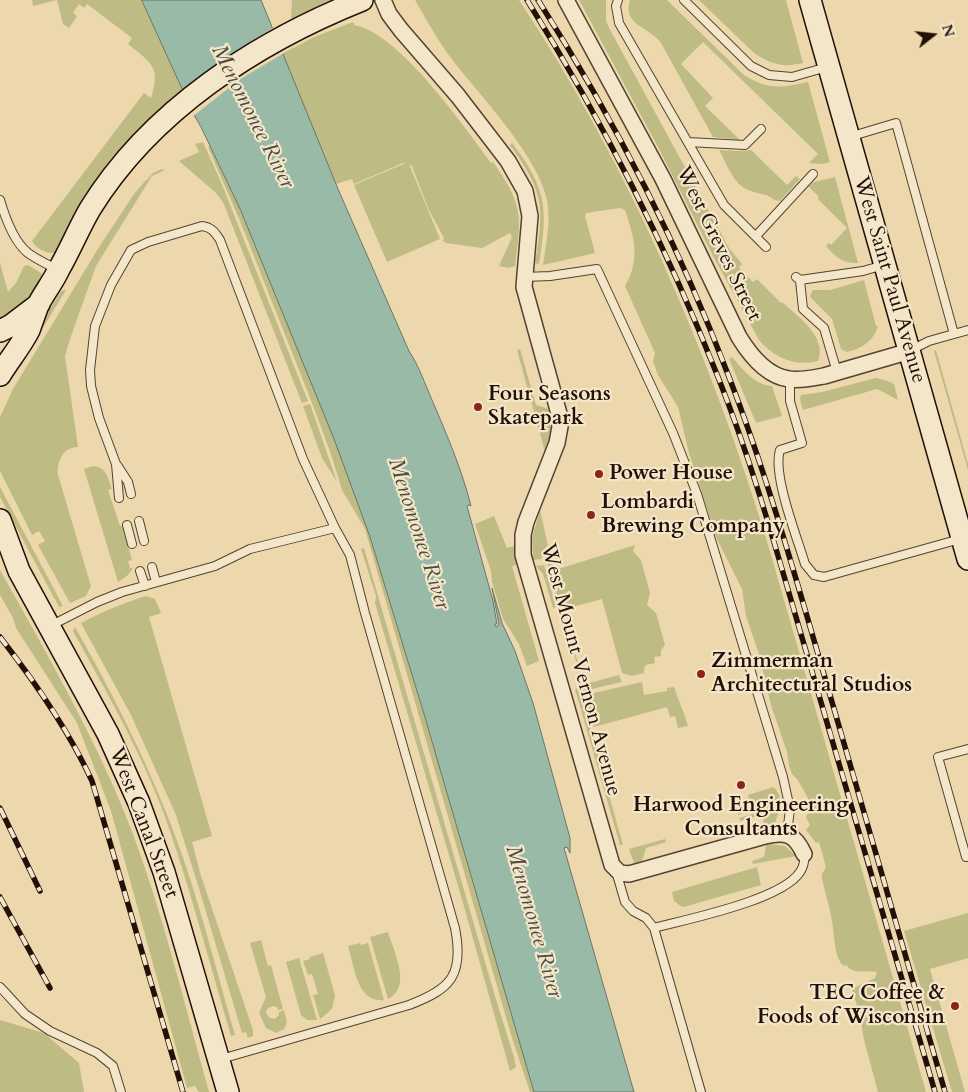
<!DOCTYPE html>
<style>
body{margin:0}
#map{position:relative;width:968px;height:1092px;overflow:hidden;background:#ecd8ac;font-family:Cardo,serif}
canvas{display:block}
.north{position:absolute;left:908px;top:10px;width:50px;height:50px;-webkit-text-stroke:4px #f3e6c9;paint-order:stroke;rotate:74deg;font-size:14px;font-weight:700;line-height:20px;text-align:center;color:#231009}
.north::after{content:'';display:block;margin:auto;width:18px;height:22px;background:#231009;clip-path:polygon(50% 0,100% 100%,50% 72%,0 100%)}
</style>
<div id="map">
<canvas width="968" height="1092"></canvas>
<div class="north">N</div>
</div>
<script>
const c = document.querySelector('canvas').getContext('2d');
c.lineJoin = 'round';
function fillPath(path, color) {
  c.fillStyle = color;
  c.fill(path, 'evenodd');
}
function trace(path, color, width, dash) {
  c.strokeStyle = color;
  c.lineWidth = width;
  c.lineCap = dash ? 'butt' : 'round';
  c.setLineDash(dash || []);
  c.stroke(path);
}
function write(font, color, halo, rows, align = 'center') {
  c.font = font + ' Cardo,serif';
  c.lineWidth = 4.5;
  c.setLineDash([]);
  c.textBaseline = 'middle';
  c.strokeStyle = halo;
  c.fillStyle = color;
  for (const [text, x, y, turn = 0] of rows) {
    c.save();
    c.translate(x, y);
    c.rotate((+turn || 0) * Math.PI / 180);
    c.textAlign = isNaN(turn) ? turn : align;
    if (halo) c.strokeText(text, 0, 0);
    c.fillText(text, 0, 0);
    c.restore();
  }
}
fillPath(new Path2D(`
 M 32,0 L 142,0 L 183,90 C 156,114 127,138 105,166 C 85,193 70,223 55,253 C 46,254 36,248 32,241 L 144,93 L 151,98 C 161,66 151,63 128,44 L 132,38 L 87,4 L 84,8 L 79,4 L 73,13 L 77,16 L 69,28 L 63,24 L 57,0 L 33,6 Z
 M 292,0 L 330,0 L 291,19 Z
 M 415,0 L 519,0 C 630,168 711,356 769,548 L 926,1092 L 878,1092 L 864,1040 L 860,1016 L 852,989 L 875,978 L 877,972 C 866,969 855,976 846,965 L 844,966 C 833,957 835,934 832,921 C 830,907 825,893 822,879 L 822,874 L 826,867 L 819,842 L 816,843 L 806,830 L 810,825 L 806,817 L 810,809 L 808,798 L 797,779 L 792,774 L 789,766 L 787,752 L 771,705 L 759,654 L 746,616 L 742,589 L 716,537 L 689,453 L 678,407 L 658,375 L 653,361 L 655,353 L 625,286 C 641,259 634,237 625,210 L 620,208 L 586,213 L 585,216 L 595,253 L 543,265 C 546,244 551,221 547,200 C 537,154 480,96 451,58 C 438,41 426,19 415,0 Z
 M 579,0 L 606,0 L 606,20 L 608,26 L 729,248 L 742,264 L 739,268 L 753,282 L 757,279 L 781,303 L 782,302 C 797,316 828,337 818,361 C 795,367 774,358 759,340 L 713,256 L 659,149 Z
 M 630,0 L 667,0 L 744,75 C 767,90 782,88 808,82 L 830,162 L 822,164 L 809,163 L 818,154 L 703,42 L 681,64 L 713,98 L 705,106 L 740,140 L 713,137 L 661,43 C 649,26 622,26 630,0 Z
 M 699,0 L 786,0 L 803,63 C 783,68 770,64 754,53 Z
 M 353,22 L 354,25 C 398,32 464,126 491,163 L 493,162 C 507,182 520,201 519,227 C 519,240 516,253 515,266 L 508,268 L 499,266 L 512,237 L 510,233 L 482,248 L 446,243 L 443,241 L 444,238 L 428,208 L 412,166 L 409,164 L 440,239 L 387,262 L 354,185 L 406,163 L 403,163 L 354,184 L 352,179 L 336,184 L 282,54 L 314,37 Z
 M 203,142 L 221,182 L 308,401 L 302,403 L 223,202 L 216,193 L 179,161 L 199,152 L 195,144 Z
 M 512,143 C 547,189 548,208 539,264 L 535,263 C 545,207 544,192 510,145 Z
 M 214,144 L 218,144 L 318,399 L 334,418 L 424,714 L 534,1092 L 530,1092 L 512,1038 L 365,529 L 342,490 L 331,454 L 312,403 L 240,221 L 208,147 Z
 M 719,150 L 738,151 L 751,150 L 787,185 L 796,176 L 800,179 L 780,201 C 774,201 771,197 766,195 C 759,193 752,192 746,189 C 733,183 726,162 719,150 Z
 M 162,169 L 165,170 L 152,176 L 96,266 L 70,339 L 65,356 L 78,447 C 63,447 57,461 58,475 L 91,586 L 86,596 L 70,603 L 38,545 L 45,541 L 39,531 L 32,535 L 0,471 L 0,417 L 13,389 L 99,247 L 134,194 L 146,180 L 147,180 L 153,173 Z
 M 835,177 L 858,263 C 844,264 835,257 826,246 L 829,243 L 831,245 L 847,228 L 818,199 L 819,197 L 808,186 L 814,182 Z
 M 0,263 L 8,292 L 16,283 L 24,266 L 28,265 L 41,273 L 43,277 L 24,303 L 0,322 Z
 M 864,280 L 876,326 L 878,326 C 873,342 862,348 847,352 L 841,349 L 832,319 L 811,298 L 810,295 L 813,290 L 830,290 Z
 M 66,290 L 22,362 L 19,365 L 17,363 L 61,291 Z
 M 520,349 L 536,405 L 549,409 C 554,422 550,439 545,452 L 517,350 Z
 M 936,350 L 968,464 L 968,470 L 934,351 Z
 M 732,357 C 742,369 755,385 772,386 L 782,416 L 756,423 L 729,359 Z
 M 876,378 L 885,380 L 894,384 L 898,400 L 877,389 L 803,410 L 800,400 L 801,395 L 822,392 Z
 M 310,404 L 335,476 L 337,482 L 322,458 L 303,406 Z
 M 93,466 C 106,467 108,477 112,489 L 108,490 L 120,526 L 122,526 L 132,560 L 128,561 L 130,568 L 133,568 L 128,575 L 118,582 L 84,469 Z
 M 0,487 L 63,606 L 59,607 L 0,497 Z
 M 540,510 L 548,546 L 546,547 L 541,559 L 533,560 L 532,538 Z
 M 494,516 L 507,548 L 514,546 L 516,565 L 512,566 L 539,661 L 527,666 L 519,644 L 503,619 L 492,582 L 491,571 L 475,524 Z
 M 635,545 L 633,551 L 641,560 L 650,593 L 647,605 L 656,613 L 665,645 L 661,650 L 661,656 L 654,657 L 655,663 L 646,665 L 644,669 L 644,673 L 632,676 L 622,673 L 602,599 L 561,610 L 546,558 L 549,551 L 555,570 Z
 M 364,548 L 495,996 L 514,1057 L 516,1067 L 510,1071 L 463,903 L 375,603 L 376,596 L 361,549 Z
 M 544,565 L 556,607 L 553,608 L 543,574 L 536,566 Z
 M 0,570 C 48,656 98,742 133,834 C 164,918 185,1006 209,1092 L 199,1092 L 195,1086 L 187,1088 L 111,811 L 77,723 L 16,628 L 13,618 L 0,595 Z
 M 146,596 L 155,599 L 161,613 L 149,617 L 212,836 L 192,842 L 201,876 L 253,1030 L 253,1036 L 248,1038 L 246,1032 L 242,1033 L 201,895 L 176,815 L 131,715 L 81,623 C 102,612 123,603 146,596 Z
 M 572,622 L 573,626 L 570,630 L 574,641 L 574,652 L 579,664 L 585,666 L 585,668 L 579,671 L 565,624 Z
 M 75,627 C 110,689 142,751 168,817 C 196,887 214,962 235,1035 L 231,1036 C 209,962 190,887 164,814 C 140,750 106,691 73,631 Z
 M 619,675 L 622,682 L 583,691 L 582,685 Z
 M 642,682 L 644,695 L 667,691 L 667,688 L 674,687 C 678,700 684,712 688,726 L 678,728 L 675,716 L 670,717 L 667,707 L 594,727 L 585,695 Z
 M 579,688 L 623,845 L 620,845 L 575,689 Z
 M 773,787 C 786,798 779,810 775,824 L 763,827 L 764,814 L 740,821 L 739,818 L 765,810 L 763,807 L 738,815 L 736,807 L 750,803 L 748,795 Z
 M 665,839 L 666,842 L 646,848 L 642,861 L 634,863 L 629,849 Z
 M 769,844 L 785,846 L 796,856 L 753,864 L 752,861 L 764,857 L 766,845 Z
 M 757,867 L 761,885 L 687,906 L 682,907 L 674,901 L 672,892 Z
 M 968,913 L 968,958 L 930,969 L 965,1092 L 952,1092 L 904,931 Z
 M 388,932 C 393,950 413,987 388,999 L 370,937 Z
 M 261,940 L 268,966 L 271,965 L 283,1009 L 278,1010 L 277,1007 L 273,1006 L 267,1009 L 266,1013 L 270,1018 L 275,1019 L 279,1015 L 279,1012 L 284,1010 L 287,1022 L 284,1029 L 276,1033 L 266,1028 L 259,1013 L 266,997 L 250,943 Z
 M 360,943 L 361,945 L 368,943 L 384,1000 C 357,1004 354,965 348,946 Z
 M 323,953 L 335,995 L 332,1009 L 320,1019 L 313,995 L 318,994 L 312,974 L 308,975 L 303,961 L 310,959 L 310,957 Z
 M 299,958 L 317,1020 L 307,1020 L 301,1015 L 286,962 Z
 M 0,1020 L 44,1033 L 79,1063 L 84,1092 L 0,1092 Z`), '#bebc84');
const water = new Path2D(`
 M 142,0 L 261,0 L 338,189 L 409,351 C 419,366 425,384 432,400 C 447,435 462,470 471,506 L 469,505 L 467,506 L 493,601 L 497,624 L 495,624 L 495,626 L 497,627 L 499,624 L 492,588 L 502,623 L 515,651 L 533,703 L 570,838 L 570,853 L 567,847 L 564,848 L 634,1092 L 534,1092 L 424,714 L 370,537 L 334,439 L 241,211 L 201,127 L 194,115 Z`);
fillPath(water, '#99baa7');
trace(water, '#6a7668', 1);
fillPath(new Path2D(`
 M 274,27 L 284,53 L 239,80 L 192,117 L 181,92 L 226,57 Z`), '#ecd8ac');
const lane = new Path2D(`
 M 618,0 L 616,6 L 619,23 L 724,205 L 766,247
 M 684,0 L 751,66 L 769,75 L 792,77 L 827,67
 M 849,137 L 896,123 L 954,334
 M 688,142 L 745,145 L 761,129
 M 0,200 C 5,217 14,242 28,253 C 36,259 47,264 56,269
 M 756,236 L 813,174
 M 524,277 L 550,276 L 597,269 L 673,433 L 697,494 L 783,777 L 790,809 L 787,834
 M 796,277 L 800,280 L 803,309 L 824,328 L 837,372
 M 800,280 L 863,271 L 884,265
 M 911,350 L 929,341 L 968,330
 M 790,379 L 790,401 L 802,443 L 780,450 C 772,474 797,537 805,564 L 814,575 L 824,577 L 960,539
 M 117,465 L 128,482 L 131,494
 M 119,498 L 116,464 L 99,418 L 91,386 L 90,370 L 95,326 L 111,285 L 131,250 L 148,242 L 202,226 C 211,227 215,232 220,240 L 303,459 L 335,528
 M 139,521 L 144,541
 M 127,525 L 132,544
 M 152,567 L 156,582
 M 140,571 L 145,586
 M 50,626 L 97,602 L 122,592 L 215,566 L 250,549 L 335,528 L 350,555 L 365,613 L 455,928 C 464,974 452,989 409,1005 L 221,1059
 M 968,749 L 938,757 L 966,857 L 968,857
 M 616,871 L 625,902 L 633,911 L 646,918 L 654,928 L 701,1092
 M 654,928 C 688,919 782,900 800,872 C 804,866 805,861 804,854
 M 0,987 L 25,1014 L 50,1031 L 97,1053 L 113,1066 L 121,1092`);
const street = new Path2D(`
 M 383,0 L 389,14 L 401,30 L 458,96 L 508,161 L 525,191 L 530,216 L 524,287 L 561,421 L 557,443 L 526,522 L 523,535 L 523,555 L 612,865 L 620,873 L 629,874 L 765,836 C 786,831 795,834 804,854
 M 566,0 L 663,179 L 739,337 C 750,355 766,376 789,379 C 800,381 813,378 824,376 L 910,351`);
const secondary = new Path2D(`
 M 810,0 L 968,559
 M 0,331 L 10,326 L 39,304
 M 0,375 C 9,360 21,346 29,330 C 32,322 35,313 38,305 C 44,293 53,282 59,269 C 70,250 79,228 90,209 C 151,110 257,42 362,0
 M 0,520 L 19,571 L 108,734 L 139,803 L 164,872 L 228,1092`);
trace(lane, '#554232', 10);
trace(street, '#554232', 18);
trace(secondary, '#231009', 24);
trace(lane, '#f3e6c9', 8);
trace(street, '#f3e6c9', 15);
trace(secondary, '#f3e6c9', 21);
const rail = new Path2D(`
 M 527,0 C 602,120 666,245 718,377 C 756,472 782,571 811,668 C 853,810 894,951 935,1092
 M 538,0 C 614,119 679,245 729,377 C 770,483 800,593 832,702 C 870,832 907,962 945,1092
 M 0,637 C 35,682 68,729 92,781 L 183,1092
 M 0,808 L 40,891
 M 0,897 L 50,988`);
trace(rail, '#231009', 5.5);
trace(rail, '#f3e6c9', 4, [11]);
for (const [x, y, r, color] of [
 [478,407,5,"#8f2418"],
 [599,474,5,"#8f2418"],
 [591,515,5,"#8f2418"],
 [701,674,5,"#8f2418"],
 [741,785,5,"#8f2418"],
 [955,1006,5,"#8f2418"]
]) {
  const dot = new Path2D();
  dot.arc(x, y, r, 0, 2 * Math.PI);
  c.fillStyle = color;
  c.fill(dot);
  trace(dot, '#f3e6c9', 2);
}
write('21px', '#231009', '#f3e6c9', [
 ["West Greves Street",718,244,64],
 ["West Saint Paul Avenue",889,280,74],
 ["West Mount Vernon Avenue",580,670,75],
 ["West Canal Street",143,823,69]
]);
write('bold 21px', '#231009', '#f3e6c9', [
 ["Four Seasons",488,395],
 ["Skatepark",488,419],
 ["Power House",609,474],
 ["Lombardi",601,503],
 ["Brewing Company",601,527],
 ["Zimmerman",711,662],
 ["Architectural Studios",711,686],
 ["Harwood Engineering",741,806,"center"],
 ["Consultants",741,830,"center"],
 ["TEC Coffee &",945,994,"right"],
 ["Foods of Wisconsin",945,1018,"right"]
], 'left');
write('italic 22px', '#4c4c40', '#f3e6c9', [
 ["Menomonee River",252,117,63],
 ["Menomonee River",418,534,72],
 ["Menomonee River",533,922,74]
]);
</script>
